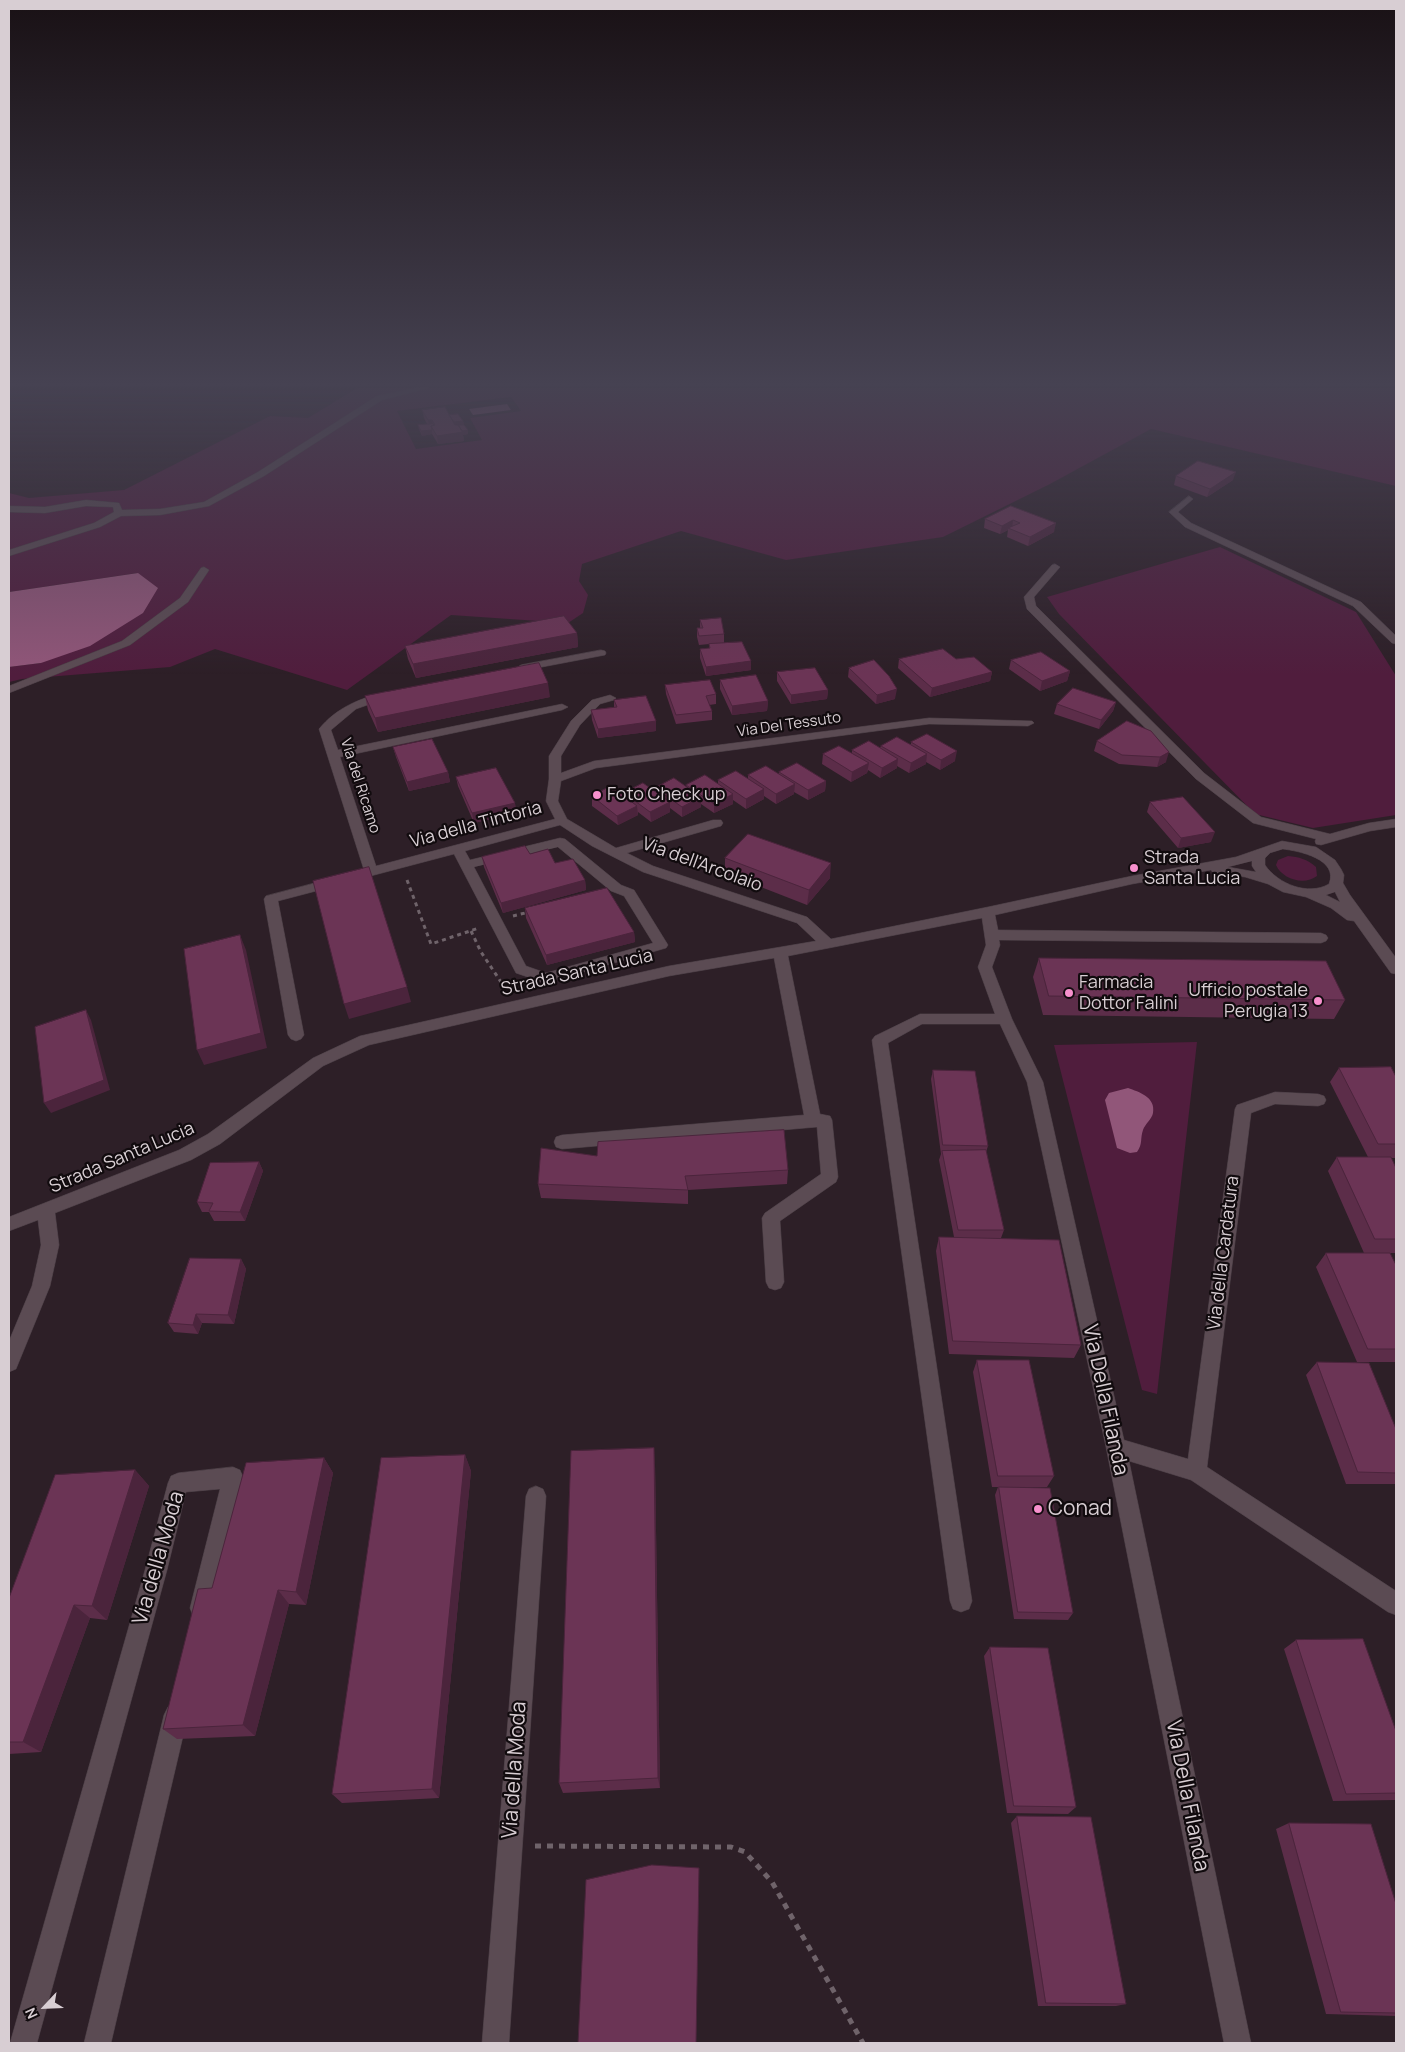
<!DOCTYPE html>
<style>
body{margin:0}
#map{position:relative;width:1405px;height:2052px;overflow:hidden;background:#2d1f27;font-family:Manrope,sans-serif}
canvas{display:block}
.frame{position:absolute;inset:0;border:10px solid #d8ced3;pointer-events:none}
.north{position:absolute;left:20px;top:1982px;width:50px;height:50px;-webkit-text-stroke:4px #110b0e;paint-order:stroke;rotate:245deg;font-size:14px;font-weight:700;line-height:20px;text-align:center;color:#d8ced3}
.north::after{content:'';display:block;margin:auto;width:18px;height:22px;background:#d8ced3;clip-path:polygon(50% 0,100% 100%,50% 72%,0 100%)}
</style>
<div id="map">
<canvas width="1405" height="2052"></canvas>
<div class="frame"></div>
<div class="north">N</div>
</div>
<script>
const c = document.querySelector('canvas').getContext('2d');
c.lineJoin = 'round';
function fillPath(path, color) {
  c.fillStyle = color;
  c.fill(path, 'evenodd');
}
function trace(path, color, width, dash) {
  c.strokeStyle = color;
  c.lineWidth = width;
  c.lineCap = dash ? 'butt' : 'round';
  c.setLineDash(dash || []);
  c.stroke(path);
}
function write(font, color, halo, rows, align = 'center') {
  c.font = font + ' Manrope,sans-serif';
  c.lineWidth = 4.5;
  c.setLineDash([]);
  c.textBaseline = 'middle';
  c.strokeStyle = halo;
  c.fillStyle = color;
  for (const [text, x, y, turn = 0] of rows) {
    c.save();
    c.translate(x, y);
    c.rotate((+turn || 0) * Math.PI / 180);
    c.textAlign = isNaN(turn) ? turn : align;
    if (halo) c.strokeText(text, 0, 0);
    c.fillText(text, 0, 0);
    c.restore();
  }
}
fillPath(new Path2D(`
 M 357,388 L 1396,388 L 1396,486 L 1151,429 L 1050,484 L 943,537 L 786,560 L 681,531 L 582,564 L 579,581 L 588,595 L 583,613 L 568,623 L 451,615 L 347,690 L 215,649 L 170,667 L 22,679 L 9,682 L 9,667 L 41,663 L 138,573 L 9,592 L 9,493 L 29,498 L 124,490 L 270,416 L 308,418 ZM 511,397 L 521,411 L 470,418 L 482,440 L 416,449 L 397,411 Z
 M 1220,547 L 1356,612 L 1396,676 L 1396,815 L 1313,828 L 1255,814 L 1059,614 L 1047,597 Z
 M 1288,856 C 1299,857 1307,859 1316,867 L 1317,876 C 1304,886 1282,879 1276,865 L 1278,860 Z
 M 1197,1042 L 1157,1394 L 1142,1390 L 1054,1045 Z`), '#501d3d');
fillPath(new Path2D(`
 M 507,404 L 511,410 L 473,415 L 469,409 Z
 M 138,573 L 158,588 L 143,613 L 90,646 L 41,663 L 9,667 L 9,592 Z
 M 1128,1088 C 1139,1092 1156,1097 1153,1113 C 1152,1119 1145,1124 1143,1130 C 1140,1138 1143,1144 1137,1152 L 1130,1153 L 1117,1148 L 1105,1100 L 1109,1093 Z`), '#915679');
const minor = new Path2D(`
 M 416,388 L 429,388 L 382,400 L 264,476 L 209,506 L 160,515 L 121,516 L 100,527 L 9,556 L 9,550 L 94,523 L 114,512 L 113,507 L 86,506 L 45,513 L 9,512 L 9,506 L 45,507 L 86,500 L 119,503 L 122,510 L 160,509 L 204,502 L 258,472 L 377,396 Z
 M 1189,496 L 1193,499 L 1178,512 L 1191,523 L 1361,602 L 1396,636 L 1396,644 L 1392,643 L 1353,606 L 1185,527 L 1169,512 Z
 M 1055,564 L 1060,567 L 1034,597 L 1036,606 L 1204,773 L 1261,817 L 1330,834 L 1369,823 L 1396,819 L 1396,827 L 1370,831 L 1321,845 L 1316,844 L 1315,841 L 1316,839 L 1253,823 L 1196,779 L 1027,609 L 1024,597 L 1052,565 Z
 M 204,567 L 209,570 L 188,602 L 130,645 L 9,693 L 9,686 L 122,641 L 180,598 L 201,568 Z
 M 601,650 L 605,651 L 606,653 L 605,655 L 521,671 L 516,668 L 521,665 Z
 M 386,692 L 392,695 L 390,697 L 356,709 L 331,730 L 338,750 L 562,704 L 568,707 L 562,710 L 340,757 L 376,866 L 555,819 L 546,801 L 549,779 L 549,756 L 571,721 L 592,700 L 610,695 L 616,698 L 614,700 L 600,704 L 580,725 L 561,756 L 561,773 L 594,761 L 929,718 L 1032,721 L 1034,723 L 1028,726 L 929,724 L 596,768 L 561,781 L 558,801 L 567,819 L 616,848 L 713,820 L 721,820 L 723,823 L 721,826 L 627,853 L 653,866 L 807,917 L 831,939 L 988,907 L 1132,876 L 1236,857 L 1282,841 L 1316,847 L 1335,860 L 1341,869 L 1344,875 L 1343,883 L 1350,895 L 1396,958 L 1396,974 L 1391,973 L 1354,921 L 1347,920 L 1331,908 L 1306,897 L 1283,892 L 1268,884 L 1245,877 L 1213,873 L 1211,870 L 1132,884 L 995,915 L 998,930 L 1321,933 L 1326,935 L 1328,938 L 1326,941 L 1321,943 L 999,940 L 1000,945 L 992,967 L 1012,1019 L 1043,1082 L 1124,1440 L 1188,1459 L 1235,1109 L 1237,1105 L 1275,1092 L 1318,1094 L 1324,1096 L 1326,1100 L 1324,1104 L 1318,1106 L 1275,1104 L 1251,1113 L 1207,1467 L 1396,1591 L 1396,1615 L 1388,1612 L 1191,1480 L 1129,1461 L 1251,2043 L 1224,2043 L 1106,1447 L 1027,1082 L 1000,1024 L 922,1024 L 888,1043 L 972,1601 L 969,1609 L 961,1612 L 953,1609 L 950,1601 L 872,1040 L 875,1036 L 920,1014 L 995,1014 L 978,967 L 986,945 L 982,918 L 788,956 L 820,1114 L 830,1116 L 832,1120 L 838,1177 L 836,1182 L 780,1221 L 784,1282 L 781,1288 L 775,1290 L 769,1288 L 766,1282 L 762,1218 L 765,1213 L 821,1174 L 817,1127 L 562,1149 L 556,1147 L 554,1142 L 556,1137 L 562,1135 L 804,1115 L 774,958 L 669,976 L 369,1045 L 323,1066 L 220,1144 L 191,1160 L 55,1213 L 59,1245 L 50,1286 L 16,1369 L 9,1372 L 9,1341 L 32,1286 L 41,1245 L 38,1220 L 9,1231 L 9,1217 L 179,1150 L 208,1134 L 313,1058 L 360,1036 L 669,966 L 816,941 L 797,923 L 643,872 L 592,846 L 560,825 L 465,851 L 470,860 L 560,838 L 565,839 L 621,885 L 634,890 L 668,945 L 666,948 L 545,983 L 516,973 L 454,854 L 363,878 L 356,874 L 358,871 L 364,870 L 319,729 C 336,708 360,698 386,692 ZM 558,847 L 611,891 L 624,896 L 653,943 L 546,973 L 526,966 L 474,867 ZM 1283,849 C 1299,851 1339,859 1329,884 C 1308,896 1278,884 1265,865 L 1265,858 L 1270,853 ZM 1252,861 L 1252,866 L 1256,872 L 1228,867 ZM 1335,892 L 1340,902 L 1326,895 Z
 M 334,878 L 339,879 L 341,882 L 339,885 L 278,901 L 304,1035 L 301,1039 L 296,1041 L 291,1039 L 288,1035 L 264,899 L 266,896 Z
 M 233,1467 L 240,1470 L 243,1477 L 212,1608 L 209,1616 L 201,1619 L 193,1616 L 190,1608 L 220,1489 L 186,1492 L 167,1570 L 37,2043 L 10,2043 L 145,1570 L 168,1483 L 171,1476 L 178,1473 Z
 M 536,1486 L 543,1489 L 546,1496 L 509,2043 L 482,2043 L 526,1496 L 529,1489 Z
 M 176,1703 L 184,1707 L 188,1715 L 111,2043 L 84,2043 L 164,1715 L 168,1707 Z`);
trace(minor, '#483c43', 1);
trace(new Path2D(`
 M 407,880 L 431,944 L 479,928
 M 513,916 L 529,912
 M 471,931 L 481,952 L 505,988`), '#6f636a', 3, [4, 4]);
trace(new Path2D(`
 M 535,1846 L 731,1847 L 745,1852 L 772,1882 L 863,2043`), '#6f636a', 5, [6, 6]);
fillPath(minor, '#5b4b53');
fillPath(new Path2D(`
 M 422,410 L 449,415 L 463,421 L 464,425 L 468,434 L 463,435 L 464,441 L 438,444 L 432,434 L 422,436 L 419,429 L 418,425 L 427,424 L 424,418 Z
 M 1176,476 L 1233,480 L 1207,497 L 1174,485 Z
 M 1011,506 L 1054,532 L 1028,546 L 1007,537 L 1008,530 L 1000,534 L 984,528 L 985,519 Z
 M 700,620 L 724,634 L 724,643 L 751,670 L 706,676 L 700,658 L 700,649 L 709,648 L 709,644 L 699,645 L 697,637 L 697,628 L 700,628 Z
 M 577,633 L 578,647 L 416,678 L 408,659 L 405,646 Z
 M 899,659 L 956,659 L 992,672 L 990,681 L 930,697 L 898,668 Z
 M 1011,660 L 1070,671 L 1067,681 L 1040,691 L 1009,669 Z
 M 849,668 L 895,699 L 876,704 L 848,677 Z
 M 777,672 L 828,690 L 827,699 L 791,704 L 777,681 Z
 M 720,680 L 768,701 L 767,711 L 732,715 L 720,689 Z
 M 665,685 L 716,694 L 716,704 L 709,705 L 712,711 L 712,720 L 676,724 L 666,694 Z
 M 365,696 L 550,697 L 378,732 L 368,710 Z
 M 614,700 L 656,721 L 656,731 L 598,738 L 592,720 L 591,710 L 614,707 Z
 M 1116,702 L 1113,711 L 1099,729 L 1054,714 L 1057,704 Z
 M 1127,721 L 1166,762 L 1157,767 L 1119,764 L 1094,751 L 1097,741 Z
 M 911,742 L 955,761 L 940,770 L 926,762 L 926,764 L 909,773 L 897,766 L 897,768 L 880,778 L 868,770 L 867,773 L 851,782 L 822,764 L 823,754 L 852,753 L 852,750 L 880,748 L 881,746 L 911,744 Z
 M 393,747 L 448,772 L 450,782 L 409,791 L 396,757 Z
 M 779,772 L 826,781 L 825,791 L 808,800 L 794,792 L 794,794 L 776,804 L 764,796 L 764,799 L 746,809 L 733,800 L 733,804 L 714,813 L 701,804 L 701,807 L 682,817 L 670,808 L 670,812 L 651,822 L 638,812 L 638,815 L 618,825 L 592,806 L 592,796 L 624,796 L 624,793 L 655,792 L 655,788 L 687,787 L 686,785 L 718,784 L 718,780 L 748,778 L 748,775 L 779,774 Z
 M 456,777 L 515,803 L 516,813 L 474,823 L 458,786 Z
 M 1150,802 L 1211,842 L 1178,848 L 1147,812 Z
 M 530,854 L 555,863 L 585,880 L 586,890 L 503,913 L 484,867 L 482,857 Z
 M 725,858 L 830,878 L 807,905 L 725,873 Z
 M 525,908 L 634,932 L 635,942 L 547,965 L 526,918 Z
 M 1039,958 L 1345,1000 L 1334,1019 L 1043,1015 L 1033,977 Z
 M 1339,1068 L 1396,1077 L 1396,1158 L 1391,1158 L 1396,1168 L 1396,1253 L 1364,1253 L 1328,1171 L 1337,1157 L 1368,1157 L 1330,1082 Z
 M 933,1070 L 988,1146 L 986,1152 L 1004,1230 L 1001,1238 L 1081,1345 L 1074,1358 L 949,1354 L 936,1251 L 939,1237 L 954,1237 L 939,1160 L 941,1154 L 931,1079 Z
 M 597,1156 L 788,1170 L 787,1184 L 688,1190 L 688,1204 L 541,1198 L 538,1184 Z
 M 259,1162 L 263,1171 L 245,1221 L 214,1221 L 209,1212 L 202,1212 L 197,1202 Z
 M 1326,1253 L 1396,1265 L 1396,1362 L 1357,1362 L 1316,1267 Z
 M 241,1259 L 246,1269 L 234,1324 L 202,1323 L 198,1334 L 174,1332 L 168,1323 Z
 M 977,1360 L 1054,1476 L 1047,1487 L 1020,1487 L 1073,1613 L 1068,1620 L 1014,1619 L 995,1495 L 998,1487 L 992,1487 L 973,1372 Z
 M 1317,1362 L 1396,1429 L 1396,1484 L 1346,1484 L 1306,1375 Z
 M 465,1455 L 471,1471 L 439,1798 L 342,1803 L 332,1794 Z
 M 324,1458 L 333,1473 L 306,1605 L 289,1604 L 255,1736 L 177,1739 L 163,1729 L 212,1588 Z
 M 655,1464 L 660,1788 L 563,1793 L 559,1783 Z
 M 135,1470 L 149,1486 L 107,1620 L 90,1618 L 41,1752 L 9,1754 L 9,1598 Z
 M 1296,1640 L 1396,1731 L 1396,1800 L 1333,1801 L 1284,1649 Z
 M 990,1647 L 1076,1807 L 1068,1814 L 1007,1813 L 984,1656 Z
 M 1017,1816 L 1126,2004 L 1116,2006 L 1038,2006 L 1011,1823 Z
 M 1289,1823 L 1396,1904 L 1396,2016 L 1326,2014 L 1276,1829 Z`), '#5c2d49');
fillPath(new Path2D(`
 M 428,420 L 432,420 L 433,428 L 431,426 L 430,428 Z
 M 463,421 L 464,425 L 453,427 L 452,423 Z
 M 432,430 L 432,434 L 422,436 L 421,431 Z
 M 468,430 L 468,434 L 463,435 L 464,441 L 438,444 L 437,436 Z
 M 1236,472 L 1233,480 L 1207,497 L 1210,489 Z
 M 1013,520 L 1012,529 L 1008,528 L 1008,530 L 1000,534 L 1002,526 Z
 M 1056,523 L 1054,532 L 1028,546 L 1030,537 Z
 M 577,633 L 578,647 L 416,678 L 413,664 Z
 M 751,661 L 751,670 L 706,676 L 706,667 Z
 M 1070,671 L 1067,681 L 1040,691 L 1042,681 Z
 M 992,672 L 990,681 L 930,697 L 932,688 Z
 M 548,683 L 550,697 L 378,732 L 375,718 Z
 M 897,689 L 895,699 L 876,704 L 877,695 Z
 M 828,690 L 827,699 L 791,704 L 791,695 Z
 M 768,701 L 767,711 L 732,715 L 732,706 Z
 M 1116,702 L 1113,711 L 1099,729 L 1101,720 Z
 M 656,721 L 656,731 L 598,738 L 598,729 Z
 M 957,751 L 955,761 L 940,770 L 941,760 Z
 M 1169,752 L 1166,762 L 1157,767 L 1160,757 Z
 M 927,754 L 926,764 L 909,773 L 911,763 Z
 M 898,759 L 897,768 L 880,778 L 882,768 Z
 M 869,763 L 867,773 L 851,782 L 852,772 Z
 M 448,772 L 450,782 L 409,791 L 407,782 Z
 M 826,781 L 825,791 L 808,800 L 808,790 Z
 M 795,784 L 794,794 L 776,804 L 776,794 Z
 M 764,789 L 764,799 L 746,809 L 746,799 Z
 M 733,794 L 733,804 L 714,813 L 714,804 Z
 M 701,797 L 701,807 L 682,817 L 682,807 Z
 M 670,802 L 670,812 L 651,822 L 650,812 Z
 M 515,803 L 516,813 L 474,823 L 472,813 Z
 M 637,806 L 638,815 L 618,825 L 617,816 Z
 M 1215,832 L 1211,842 L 1178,848 L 1181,838 Z
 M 831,863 L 830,878 L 807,905 L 809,890 Z
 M 585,880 L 586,890 L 503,913 L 501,903 Z
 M 634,932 L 635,942 L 547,965 L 546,955 Z
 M 240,935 L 246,950 L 267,1048 L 204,1065 L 197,1050 Z
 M 407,987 L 411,1002 L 349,1019 L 344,1004 Z
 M 86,1010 L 91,1020 L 110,1090 L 51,1113 L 44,1103 Z
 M 259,1162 L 263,1171 L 245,1221 L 240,1212 Z
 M 241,1259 L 246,1269 L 234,1324 L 228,1315 Z
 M 196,1314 L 202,1323 L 198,1334 L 193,1325 Z
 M 654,1448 L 655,1464 L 660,1788 L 658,1778 Z
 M 465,1455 L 471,1471 L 439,1798 L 432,1789 Z
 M 324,1458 L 333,1473 L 306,1605 L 296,1592 Z
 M 135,1470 L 149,1486 L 107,1620 L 92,1606 Z
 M 278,1590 L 289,1604 L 255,1736 L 243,1725 Z
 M 74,1605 L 90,1618 L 41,1752 L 23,1742 Z`), '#4b243c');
const building = new Path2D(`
 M 445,407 L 455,425 L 458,425 L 463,432 L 437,436 L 431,426 L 435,425 L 432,420 L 428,420 L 422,410 Z
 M 458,414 L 463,421 L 454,422 L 449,415 Z
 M 433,424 L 434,425 L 431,426 L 432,430 L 421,431 L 418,425 Z
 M 459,425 L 464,425 L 468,430 L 462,431 Z
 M 1198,461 L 1236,472 L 1210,489 L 1176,476 Z
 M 1011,506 L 1056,523 L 1030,537 L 1008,528 L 1020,523 L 1013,520 L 1002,526 L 985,519 Z
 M 564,616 L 577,633 L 413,664 L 405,646 Z
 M 721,618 L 724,634 L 699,636 L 697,628 L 703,628 L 700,620 Z
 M 742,642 L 751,661 L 706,667 L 700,649 L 710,648 L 709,644 Z
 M 943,649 L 956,659 L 974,657 L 992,672 L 932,688 L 899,659 Z
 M 1041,652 L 1070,671 L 1042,681 L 1011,660 Z
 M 874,660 L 889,676 L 897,689 L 877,695 L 849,668 Z
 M 539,663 L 548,683 L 375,718 L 365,696 Z
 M 815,668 L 828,690 L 791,695 L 777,672 Z
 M 756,675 L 768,701 L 732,706 L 720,680 Z
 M 710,680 L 716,694 L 706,696 L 712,711 L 676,715 L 665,685 Z
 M 1073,688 L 1116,702 L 1101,720 L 1057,704 Z
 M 646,696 L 656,721 L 598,729 L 591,710 L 617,707 L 614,700 Z
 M 1127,721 L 1151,731 L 1169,752 L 1160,757 L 1122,755 L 1097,741 Z
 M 927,734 L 957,751 L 941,760 L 911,742 Z
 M 897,737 L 927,754 L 911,763 L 881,746 Z
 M 432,739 L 448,772 L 407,782 L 393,747 Z
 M 869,741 L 898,759 L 882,768 L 852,750 Z
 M 839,746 L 869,763 L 852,772 L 823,754 Z
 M 797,763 L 826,781 L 808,790 L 779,772 Z
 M 766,766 L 795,784 L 776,794 L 748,775 Z
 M 496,768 L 515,803 L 472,813 L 456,777 Z
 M 736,771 L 764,789 L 746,799 L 718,780 Z
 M 705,775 L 733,794 L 714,804 L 686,785 Z
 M 674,778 L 701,797 L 682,807 L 655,788 Z
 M 643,783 L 670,802 L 650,812 L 624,793 Z
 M 611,786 L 637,806 L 617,816 L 592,796 Z
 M 1183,797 L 1215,832 L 1181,838 L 1150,802 Z
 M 748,834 L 831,863 L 809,890 L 725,858 Z
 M 525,846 L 530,854 L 548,849 L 555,863 L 573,859 L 585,880 L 501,903 L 482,857 Z
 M 369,867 L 407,987 L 344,1004 L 313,881 Z
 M 607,888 L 634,932 L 546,955 L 525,908 Z
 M 240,935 L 261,1033 L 197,1050 L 184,949 Z
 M 1039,958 L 1326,961 L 1345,1000 L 1049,996 Z
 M 86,1010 L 104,1080 L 44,1103 L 35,1027 Z
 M 1391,1067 L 1396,1077 L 1396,1144 L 1378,1144 L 1339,1068 Z
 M 933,1070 L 975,1071 L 988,1146 L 943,1145 Z
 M 784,1130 L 788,1170 L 685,1176 L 688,1190 L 538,1184 L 541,1148 L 597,1156 L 598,1142 Z
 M 986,1150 L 1004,1230 L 958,1230 L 942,1151 Z
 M 1337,1157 L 1391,1157 L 1396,1168 L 1396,1239 L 1375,1239 Z
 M 259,1162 L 240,1212 L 209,1211 L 213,1203 L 197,1202 L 210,1163 Z
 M 939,1237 L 1059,1240 L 1081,1345 L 953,1341 Z
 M 1326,1253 L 1390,1253 L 1396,1265 L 1396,1349 L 1368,1349 Z
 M 190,1258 L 241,1259 L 228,1315 L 196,1314 L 193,1325 L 168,1323 Z
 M 977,1360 L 1029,1360 L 1054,1476 L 998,1476 Z
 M 1317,1362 L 1369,1363 L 1396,1429 L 1396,1473 L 1358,1472 Z
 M 654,1448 L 658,1778 L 559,1783 L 571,1451 Z
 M 465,1455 L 432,1789 L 332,1794 L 381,1458 Z
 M 324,1458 L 296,1592 L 278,1590 L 243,1725 L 163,1729 L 198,1589 L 212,1588 L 246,1463 Z
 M 135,1470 L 92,1606 L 74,1605 L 23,1742 L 9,1742 L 9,1598 L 55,1475 Z
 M 999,1487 L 1050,1488 L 1073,1613 L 1018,1612 Z
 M 1363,1639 L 1396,1731 L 1396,1793 L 1346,1794 L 1296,1640 Z
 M 990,1647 L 1048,1648 L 1076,1807 L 1014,1806 Z
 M 1017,1816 L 1091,1817 L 1126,2004 L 1046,2003 Z
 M 1289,1823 L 1371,1824 L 1396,1904 L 1396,2013 L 1341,2012 Z
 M 652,1865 L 699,1868 L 696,2043 L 578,2043 L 586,1880 Z`);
fillPath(building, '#6b3455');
trace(building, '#4b243c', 1);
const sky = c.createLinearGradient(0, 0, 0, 675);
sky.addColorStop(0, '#191115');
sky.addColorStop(0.57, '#464252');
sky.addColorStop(1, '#46425200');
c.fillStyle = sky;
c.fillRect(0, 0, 1405, 675);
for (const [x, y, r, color] of [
 [597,795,5,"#f790cd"],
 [1134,868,5,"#f790cd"],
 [1069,993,5,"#f790cd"],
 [1318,1001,5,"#f790cd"],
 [1038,1509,5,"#f790cd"]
]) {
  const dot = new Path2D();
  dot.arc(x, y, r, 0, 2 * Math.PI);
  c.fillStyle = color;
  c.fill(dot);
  trace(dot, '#110b0e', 2);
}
write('15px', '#d8ced3', '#110b0e', [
 ["Via Del Tessuto",789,725,-8],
 ["Via del Ricamo",360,786,72]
]);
write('18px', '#d8ced3', '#110b0e', [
 ["Foto Check up",607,795],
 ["Strada",1144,858],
 ["Santa Lucia",1144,879],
 ["Farmacia",1079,983],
 ["Dottor Falini",1079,1004],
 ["Ufficio postale",1308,991,"right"],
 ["Perugia 13",1308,1012,"right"]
], 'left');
write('18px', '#d8ced3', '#110b0e', [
 ["Via della Tintoria",476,825,-15],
 ["Via dell'Arcolaio",702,865,20],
 ["Strada Santa Lucia",577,973,-13],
 ["Strada Santa Lucia",122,1158,-23],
 ["Via della Cardatura",1224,1253,-83]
]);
write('21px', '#d8ced3', '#110b0e', [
 ["Via Della Filanda",1105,1400,78],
 ["Via della Moda",159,1558,-74],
 ["Via della Moda",515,1770,-86],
 ["Via Della Filanda",1187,1796,79]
]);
write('21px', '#d8ced3', '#110b0e', [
 ["Conad",1048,1509]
], 'left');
</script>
